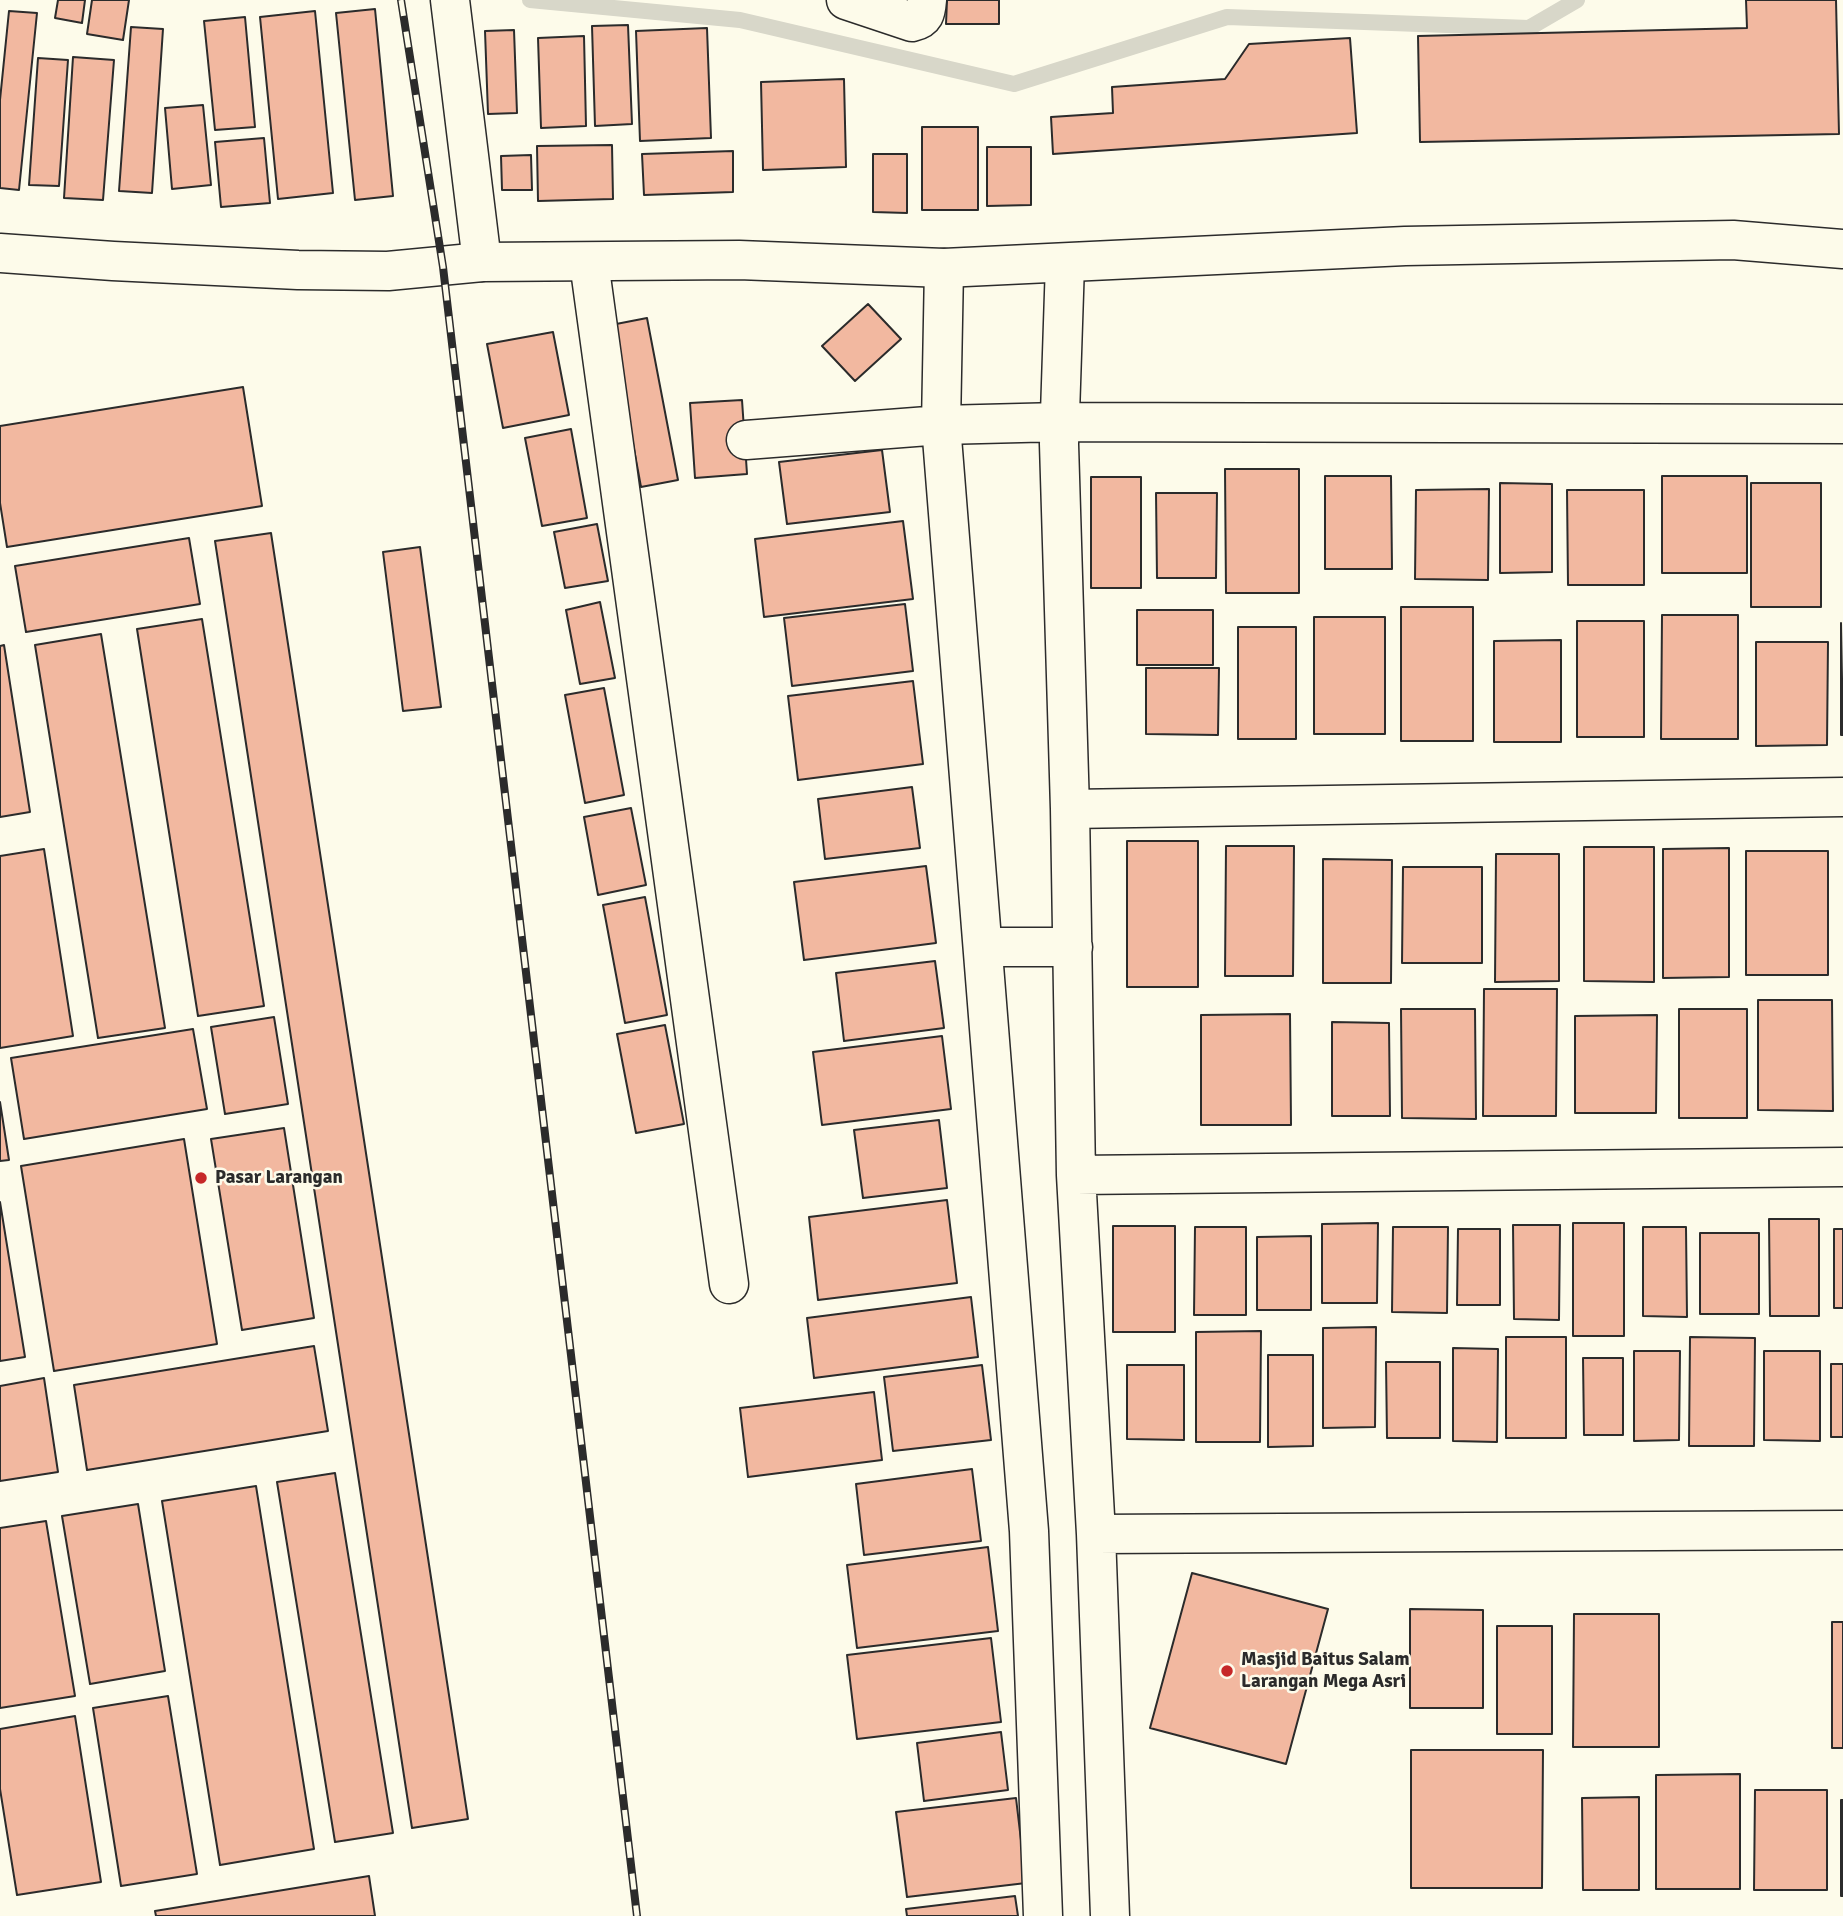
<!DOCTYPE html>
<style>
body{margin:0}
canvas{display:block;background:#fdfbea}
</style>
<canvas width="1843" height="1916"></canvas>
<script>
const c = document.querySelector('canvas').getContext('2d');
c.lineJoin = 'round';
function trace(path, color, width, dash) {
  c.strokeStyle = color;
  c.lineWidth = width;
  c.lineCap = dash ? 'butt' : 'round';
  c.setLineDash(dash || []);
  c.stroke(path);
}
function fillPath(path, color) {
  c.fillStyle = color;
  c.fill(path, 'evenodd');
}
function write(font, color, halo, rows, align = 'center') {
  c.font = font + ' Signika,sans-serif';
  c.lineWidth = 5;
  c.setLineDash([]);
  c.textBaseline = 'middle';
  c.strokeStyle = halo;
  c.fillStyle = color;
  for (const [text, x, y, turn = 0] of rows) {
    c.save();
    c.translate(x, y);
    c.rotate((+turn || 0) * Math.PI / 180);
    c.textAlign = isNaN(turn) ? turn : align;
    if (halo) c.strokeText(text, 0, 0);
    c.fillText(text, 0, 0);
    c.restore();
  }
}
trace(new Path2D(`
 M 530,0 L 740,20 L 1014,84 L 1227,17 L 1529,28 L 1577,0`), '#d8d7c9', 16);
const building = new Path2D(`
 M 58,0 L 85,0 L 82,23 L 55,18 Z
 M 92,0 L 129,0 L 123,40 L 87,34 Z
 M 947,0 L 999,0 L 999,24 L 946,24 Z
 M 1746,0 L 1836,0 L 1839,134 L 1420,142 L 1418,36 L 1747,28 Z
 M 375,9 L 393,196 L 355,200 L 336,13 Z
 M 9,11 L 37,13 L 19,190 L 0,188 L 0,100 Z
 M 315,11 L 333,193 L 278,199 L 260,17 Z
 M 245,17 L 255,127 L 215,130 L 204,21 Z
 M 628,25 L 632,124 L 595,126 L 592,26 Z
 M 131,27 L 163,29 L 152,193 L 119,191 Z
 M 707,28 L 711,138 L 640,141 L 636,31 Z
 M 514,30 L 517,113 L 488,114 L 485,31 Z
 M 584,36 L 586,126 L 541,128 L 538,38 Z
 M 1350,38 L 1357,133 L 1053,154 L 1051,117 L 1113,113 L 1112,87 L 1225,79 L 1249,44 Z
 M 73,57 L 114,60 L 103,200 L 64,198 Z
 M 38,58 L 68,60 L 59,186 L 29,185 Z
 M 844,79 L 846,167 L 763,170 L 761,82 Z
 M 203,105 L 211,185 L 172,189 L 165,108 Z
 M 922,127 L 978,127 L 978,210 L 922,210 Z
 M 264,138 L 270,203 L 221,207 L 215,142 Z
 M 612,145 L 613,199 L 538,201 L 537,146 Z
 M 987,147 L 1031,147 L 1031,205 L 987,206 Z
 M 733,151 L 733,192 L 644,195 L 642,154 Z
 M 873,154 L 907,154 L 907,213 L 873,212 Z
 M 531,155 L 532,190 L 502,190 L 501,156 Z
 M 868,304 L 901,339 L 855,381 L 822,346 Z
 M 647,318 L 678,480 L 641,487 L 611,325 Z
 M 553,332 L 569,415 L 503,428 L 487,344 Z
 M 243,387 L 262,506 L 7,547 L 0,503 L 0,426 Z
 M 742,400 L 747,474 L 695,478 L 690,403 Z
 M 571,429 L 587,518 L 542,526 L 525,438 Z
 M 882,450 L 890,512 L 787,524 L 779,462 Z
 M 1225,469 L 1299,469 L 1299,593 L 1226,593 Z
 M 1325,476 L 1391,476 L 1392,569 L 1325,569 Z
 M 1662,476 L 1747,476 L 1747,573 L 1662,573 Z
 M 1091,477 L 1141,477 L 1141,588 L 1091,588 Z
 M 1500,483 L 1552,484 L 1552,572 L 1500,573 Z
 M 1751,483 L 1821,483 L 1821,607 L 1751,607 Z
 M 1489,489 L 1488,580 L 1415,579 L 1416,490 Z
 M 1567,490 L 1644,490 L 1644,585 L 1568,585 Z
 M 1156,493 L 1217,493 L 1216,578 L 1157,578 Z
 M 903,521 L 913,599 L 764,617 L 755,539 Z
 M 597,524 L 608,581 L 565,588 L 554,532 Z
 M 271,533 L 468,1819 L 412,1828 L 215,541 Z
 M 189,538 L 200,604 L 26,632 L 15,566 Z
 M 420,547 L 441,707 L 403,711 L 383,552 Z
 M 600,602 L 615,678 L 580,684 L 566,610 Z
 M 905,604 L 913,671 L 792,686 L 784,618 Z
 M 1401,607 L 1473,607 L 1473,741 L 1401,741 Z
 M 1137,610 L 1213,610 L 1213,665 L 1137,665 Z
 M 1662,615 L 1738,615 L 1738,739 L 1661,739 Z
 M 1314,617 L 1385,617 L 1385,734 L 1314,734 Z
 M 202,619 L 264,1006 L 198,1016 L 137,629 Z
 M 1577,621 L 1644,621 L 1644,737 L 1577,737 Z
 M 1841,623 L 1843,735 L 1841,735 Z
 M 1238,627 L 1296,627 L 1296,739 L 1238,739 Z
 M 101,634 L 165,1028 L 98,1038 L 35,645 Z
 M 1561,640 L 1561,742 L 1494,742 L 1494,641 Z
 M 1756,642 L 1828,642 L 1827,745 L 1756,746 Z
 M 4,645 L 30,812 L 0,817 L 0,646 Z
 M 1146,668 L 1219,668 L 1218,735 L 1146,734 Z
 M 913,681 L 923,764 L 798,780 L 788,696 Z
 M 604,688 L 624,795 L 585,803 L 565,695 Z
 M 912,787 L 920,848 L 825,859 L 818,799 Z
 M 631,808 L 646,885 L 598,895 L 584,817 Z
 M 1127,841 L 1198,841 L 1198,987 L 1127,987 Z
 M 1226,846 L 1294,846 L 1293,976 L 1225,976 Z
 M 1584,847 L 1654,847 L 1654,982 L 1584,981 Z
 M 1729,848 L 1729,977 L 1663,978 L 1663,849 Z
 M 44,849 L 73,1036 L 0,1048 L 0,856 Z
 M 1746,851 L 1828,851 L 1828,975 L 1746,975 Z
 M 1496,854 L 1559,854 L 1559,981 L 1495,982 Z
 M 1323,859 L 1392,860 L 1391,983 L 1323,983 Z
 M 926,866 L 936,943 L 804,960 L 794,882 Z
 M 1403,867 L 1482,867 L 1482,963 L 1402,963 Z
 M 645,897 L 667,1015 L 625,1023 L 603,905 Z
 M 935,961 L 944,1028 L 844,1041 L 836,973 Z
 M 1484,989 L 1557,989 L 1556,1116 L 1483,1116 Z
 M 1758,1000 L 1832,1000 L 1833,1111 L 1758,1110 Z
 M 1401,1009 L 1475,1009 L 1476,1119 L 1402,1118 Z
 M 1679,1009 L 1747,1009 L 1747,1118 L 1679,1118 Z
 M 1290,1014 L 1291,1125 L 1201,1125 L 1201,1015 Z
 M 1657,1015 L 1656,1113 L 1575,1113 L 1575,1016 Z
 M 274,1017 L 288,1104 L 225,1114 L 211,1027 Z
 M 1332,1022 L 1389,1023 L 1390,1116 L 1332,1116 Z
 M 665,1025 L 684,1124 L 636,1133 L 617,1034 Z
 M 193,1029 L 207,1109 L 24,1139 L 11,1058 Z
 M 942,1036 L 951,1109 L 822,1125 L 813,1052 Z
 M 0,1102 L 9,1160 L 0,1161 Z
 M 939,1120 L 947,1188 L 863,1198 L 854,1130 Z
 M 284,1128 L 314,1318 L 242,1330 L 211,1139 Z
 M 184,1139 L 217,1344 L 54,1371 L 21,1166 Z
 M 947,1200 L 957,1283 L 818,1300 L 809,1217 Z
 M 0,1202 L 25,1357 L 0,1361 Z
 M 1769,1219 L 1819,1219 L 1819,1316 L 1770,1316 Z
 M 1378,1223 L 1377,1303 L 1322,1303 L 1322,1224 Z
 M 1573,1223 L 1624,1223 L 1624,1336 L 1573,1336 Z
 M 1513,1225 L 1560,1225 L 1559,1320 L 1514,1319 Z
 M 1113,1226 L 1175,1226 L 1175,1332 L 1113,1332 Z
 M 1195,1227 L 1246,1227 L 1246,1315 L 1194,1315 Z
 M 1393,1227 L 1448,1227 L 1447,1313 L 1392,1312 Z
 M 1643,1227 L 1686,1227 L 1687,1317 L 1643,1316 Z
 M 1458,1229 L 1500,1229 L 1500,1305 L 1457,1305 Z
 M 1834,1229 L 1843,1229 L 1843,1308 L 1834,1308 Z
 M 1700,1233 L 1759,1233 L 1759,1314 L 1700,1314 Z
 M 1311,1236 L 1311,1310 L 1257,1310 L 1257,1237 Z
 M 971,1297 L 978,1357 L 814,1378 L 807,1318 Z
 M 1376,1327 L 1375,1427 L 1323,1428 L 1323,1328 Z
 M 1261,1331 L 1260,1442 L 1196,1442 L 1196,1332 Z
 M 1506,1337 L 1566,1337 L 1566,1438 L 1506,1438 Z
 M 1690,1337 L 1755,1338 L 1754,1446 L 1689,1446 Z
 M 314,1346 L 328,1431 L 87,1470 L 74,1385 Z
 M 1453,1348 L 1498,1349 L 1497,1442 L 1453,1441 Z
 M 1634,1351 L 1680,1351 L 1679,1440 L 1634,1441 Z
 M 1764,1351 L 1820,1351 L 1820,1441 L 1764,1440 Z
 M 1268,1355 L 1313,1355 L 1313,1446 L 1268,1447 Z
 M 1583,1358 L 1623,1358 L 1623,1435 L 1584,1435 Z
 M 1386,1362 L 1440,1362 L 1440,1438 L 1387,1438 Z
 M 1831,1364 L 1843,1364 L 1843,1437 L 1831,1437 Z
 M 982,1365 L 991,1440 L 893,1451 L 884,1377 Z
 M 1127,1365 L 1184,1365 L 1184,1440 L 1127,1439 Z
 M 44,1378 L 58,1472 L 0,1481 L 0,1386 Z
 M 874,1392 L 882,1460 L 748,1477 L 740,1408 Z
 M 972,1469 L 981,1541 L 864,1555 L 856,1484 Z
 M 335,1473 L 393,1833 L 335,1842 L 277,1482 Z
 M 256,1486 L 314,1849 L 220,1865 L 162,1501 Z
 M 138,1504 L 165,1671 L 90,1684 L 62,1516 Z
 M 46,1521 L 75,1696 L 0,1708 L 0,1528 Z
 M 988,1547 L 998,1631 L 857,1648 L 847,1565 Z
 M 1192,1573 L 1328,1609 L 1286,1764 L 1150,1728 Z
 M 1410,1609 L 1483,1610 L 1483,1708 L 1410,1708 Z
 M 1574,1614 L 1659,1614 L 1659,1747 L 1573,1747 Z
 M 1832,1622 L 1843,1622 L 1843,1748 L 1832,1748 Z
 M 1497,1626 L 1552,1626 L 1552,1734 L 1497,1734 Z
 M 991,1638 L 1001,1722 L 857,1739 L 847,1655 Z
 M 168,1696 L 197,1874 L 121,1886 L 93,1708 Z
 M 75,1716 L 101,1882 L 17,1895 L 0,1789 L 0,1729 Z
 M 1001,1732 L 1008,1790 L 924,1801 L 917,1743 Z
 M 1411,1750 L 1543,1750 L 1542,1888 L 1411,1888 Z
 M 1740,1774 L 1740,1889 L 1656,1889 L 1656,1775 Z
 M 1755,1790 L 1827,1790 L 1827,1890 L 1754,1890 Z
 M 1639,1797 L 1639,1890 L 1583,1890 L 1582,1798 Z
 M 1016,1798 L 1026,1883 L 907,1897 L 896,1812 Z
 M 1841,1800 L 1843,1800 L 1843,1896 L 1841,1896 Z
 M 369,1876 L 375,1916 L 156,1916 L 155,1911 Z
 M 1015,1896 L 1018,1916 L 907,1916 L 906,1909 Z`);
fillPath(building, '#f2b8a0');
trace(building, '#2b2b2b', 2);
const minor = new Path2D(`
 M 450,0 L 482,262
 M 846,0 L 912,22 C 925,19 926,13 927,0
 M 589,262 L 729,1284
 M 1065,263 L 1059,444 L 1070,809 L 1076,1175 L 1096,1534 L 1110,1916
 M 944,268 L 941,425 L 1029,1531 L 1043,1916
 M 746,440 L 941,425 L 1060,422 L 1843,424
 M 1070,809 L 1843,797
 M 983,947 L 1073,947
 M 1076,1175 L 1843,1167
 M 1096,1534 L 1843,1530`);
const secondary = new Path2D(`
 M 0,253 L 113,261 L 298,270 L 388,271 L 482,262 L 739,260 L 944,268 L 1405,246 L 1733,240 L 1843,249`);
trace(minor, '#2b2b2b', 41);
trace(secondary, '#2b2b2b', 41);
trace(minor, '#fdfbea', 38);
trace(secondary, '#fdfbea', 38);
const rail = new Path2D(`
 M 401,0 L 443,267 L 637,1916`);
trace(rail, '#2b2b2b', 8);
trace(rail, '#fdfbea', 5, [16]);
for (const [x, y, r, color] of [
 [201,1178,7,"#c62828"],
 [1227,1671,7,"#c62828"]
]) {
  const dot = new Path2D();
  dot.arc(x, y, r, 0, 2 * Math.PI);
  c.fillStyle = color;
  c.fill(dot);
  trace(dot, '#fdfbea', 2.5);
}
write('bold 19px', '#2b2b2b', '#fdfbea', [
 ["Pasar Larangan",215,1178],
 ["Masjid Baitus Salam",1241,1660],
 ["Larangan Mega Asri",1241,1682]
], 'left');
</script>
